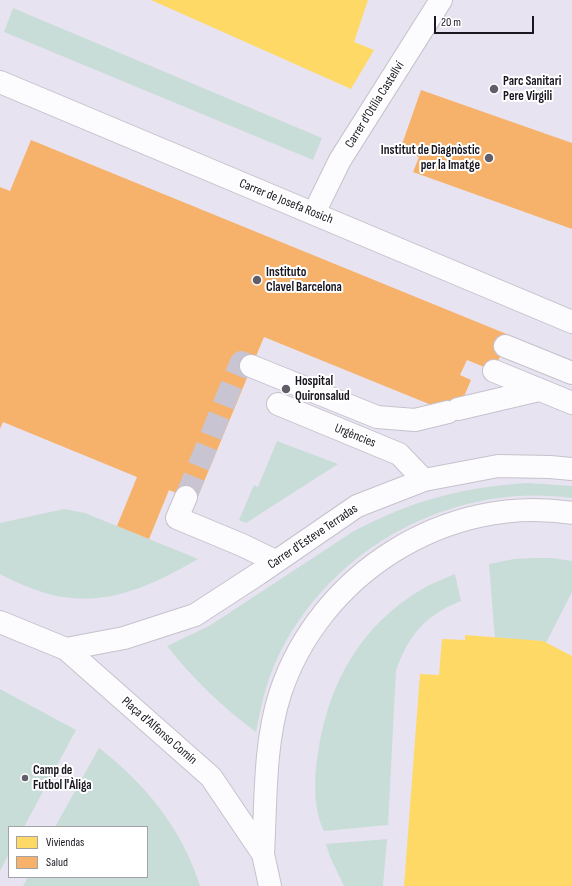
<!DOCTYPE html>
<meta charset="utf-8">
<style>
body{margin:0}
#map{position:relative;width:572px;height:886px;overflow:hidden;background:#e8e3f1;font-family:"Sofia Sans Condensed",sans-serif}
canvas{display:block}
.legend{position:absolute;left:8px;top:826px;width:140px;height:52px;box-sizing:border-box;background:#fff;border:1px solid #a3a2a6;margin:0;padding:5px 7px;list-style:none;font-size:12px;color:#1a1720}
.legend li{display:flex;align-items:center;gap:8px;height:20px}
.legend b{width:20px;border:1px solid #a3a2a6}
.scale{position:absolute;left:434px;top:16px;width:100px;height:18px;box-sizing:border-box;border:2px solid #1a1720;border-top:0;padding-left:5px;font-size:12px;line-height:14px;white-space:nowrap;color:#1a1720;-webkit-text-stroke:3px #fff;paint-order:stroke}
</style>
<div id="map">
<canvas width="572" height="886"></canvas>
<ul class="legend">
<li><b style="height:11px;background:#ffd966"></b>Viviendas</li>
<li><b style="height:11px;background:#f6b26b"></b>Salud</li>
</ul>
<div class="scale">20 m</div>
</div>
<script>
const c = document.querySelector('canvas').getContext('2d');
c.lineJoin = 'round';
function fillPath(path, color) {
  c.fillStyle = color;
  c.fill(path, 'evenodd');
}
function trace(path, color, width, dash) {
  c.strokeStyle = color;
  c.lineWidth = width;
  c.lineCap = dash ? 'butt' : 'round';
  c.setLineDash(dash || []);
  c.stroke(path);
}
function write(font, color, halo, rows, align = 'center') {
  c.font = font + ' "Sofia Sans Condensed",sans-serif';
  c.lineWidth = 4;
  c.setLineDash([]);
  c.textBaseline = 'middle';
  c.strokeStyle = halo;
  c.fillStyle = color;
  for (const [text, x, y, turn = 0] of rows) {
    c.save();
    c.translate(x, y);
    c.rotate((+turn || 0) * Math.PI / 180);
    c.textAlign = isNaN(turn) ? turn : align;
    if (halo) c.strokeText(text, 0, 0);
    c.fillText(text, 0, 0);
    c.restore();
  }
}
fillPath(new Path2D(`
 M 13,8 L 322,138 L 313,160 L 4,32 Z
 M 277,441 L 338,464 L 246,523 L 239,520 L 254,485 L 258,487 Z
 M 528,483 L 572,486 L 572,498 C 452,481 328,549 277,659 C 266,682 261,707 256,732 C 222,707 193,679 167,646 L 209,626 L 354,531 C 413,500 463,487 528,483 Z
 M 64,509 L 85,513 L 198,559 C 127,600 77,616 0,574 L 0,523 Z
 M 533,558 L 552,558 L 572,561 L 572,592 L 546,643 L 543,641 L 495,639 L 489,564 L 514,559 Z
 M 455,574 L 461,601 C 425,615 408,636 396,671 L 388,825 L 324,831 C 313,809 314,777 318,753 C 328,684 360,626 422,589 C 432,583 444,579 455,574 Z
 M 0,689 L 76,730 L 24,827 L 9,827 L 9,854 L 0,871 Z
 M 99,748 C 145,783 183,830 200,886 L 23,886 L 28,877 L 147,877 L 147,827 L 55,827 Z
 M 387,839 L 383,886 L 344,886 L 330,857 L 326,844 Z`), '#c9ddd8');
fillPath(new Path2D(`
 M 151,0 L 368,0 L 354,42 L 374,50 L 351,89 Z
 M 465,635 L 543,641 L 572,656 L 572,886 L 404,886 L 420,674 L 439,675 L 442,639 L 465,640 Z`), '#ffd966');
fillPath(new Path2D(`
 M 421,90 L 572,143 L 572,229 L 413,172 L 419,157 L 400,150 Z
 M 31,140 L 509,335 L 494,371 L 467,360 L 460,375 L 471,380 L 456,415 L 264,337 L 196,501 L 169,490 L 149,539 L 117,526 L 137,477 L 3,422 L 0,429 L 0,187 L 10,191 Z`), '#f6b26b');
trace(new Path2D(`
 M 186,497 L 241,362 L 251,366`), '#c9c4d2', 22, [22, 11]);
const minor = new Path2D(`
 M 0,82 L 572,322
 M 314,213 L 340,160 L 441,0
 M 505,346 L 572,373
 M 251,366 L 377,417 L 415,420 L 448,412
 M 494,371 L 572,403
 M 278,404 L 399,454 L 424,480
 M 458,409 L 539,390
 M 186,497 L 177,518 L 242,545 L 275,561
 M 0,622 L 66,649 L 211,777 L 263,854 L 270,886
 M 66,649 L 124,638 L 195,615 L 258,574 L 357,506 L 424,480 L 498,466 L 550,467 L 572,469
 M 263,854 C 266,801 264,744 280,694 C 319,574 447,493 572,513`);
trace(minor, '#c6c2cc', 24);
trace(minor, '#fcfbfd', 22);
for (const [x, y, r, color] of [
 [494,89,5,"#625e69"],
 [489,158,5,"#625e69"],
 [257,280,5,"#625e69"],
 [286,389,5,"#625e69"],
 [25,778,4,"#625e69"]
]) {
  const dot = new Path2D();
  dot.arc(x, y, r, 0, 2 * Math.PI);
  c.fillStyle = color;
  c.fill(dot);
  trace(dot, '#fff', 1.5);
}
write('bold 13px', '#1a1720', '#fff', [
 ["Parc Sanitari",503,82],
 ["Pere Virgili",503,97],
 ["Institut de Diagnòstic",480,151,"right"],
 ["per la Imatge",480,166,"right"],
 ["Instituto",266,273],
 ["Clavel Barcelona",266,288],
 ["Hospital",295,382],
 ["Quironsalud",295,397],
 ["Camp de",33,771],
 ["Futbol l'Àliga",33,786]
], 'left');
write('13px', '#1a1720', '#fff', [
 ["Carrer d'Otília Castellví",375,105,-58],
 ["Carrer de Josefa Rosich",286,202,22],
 ["Urgències",355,436,22],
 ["Carrer d'Esteve Terradas",313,537,-34],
 ["Plaça d'Alfonso Comín",159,731,41]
]);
</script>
